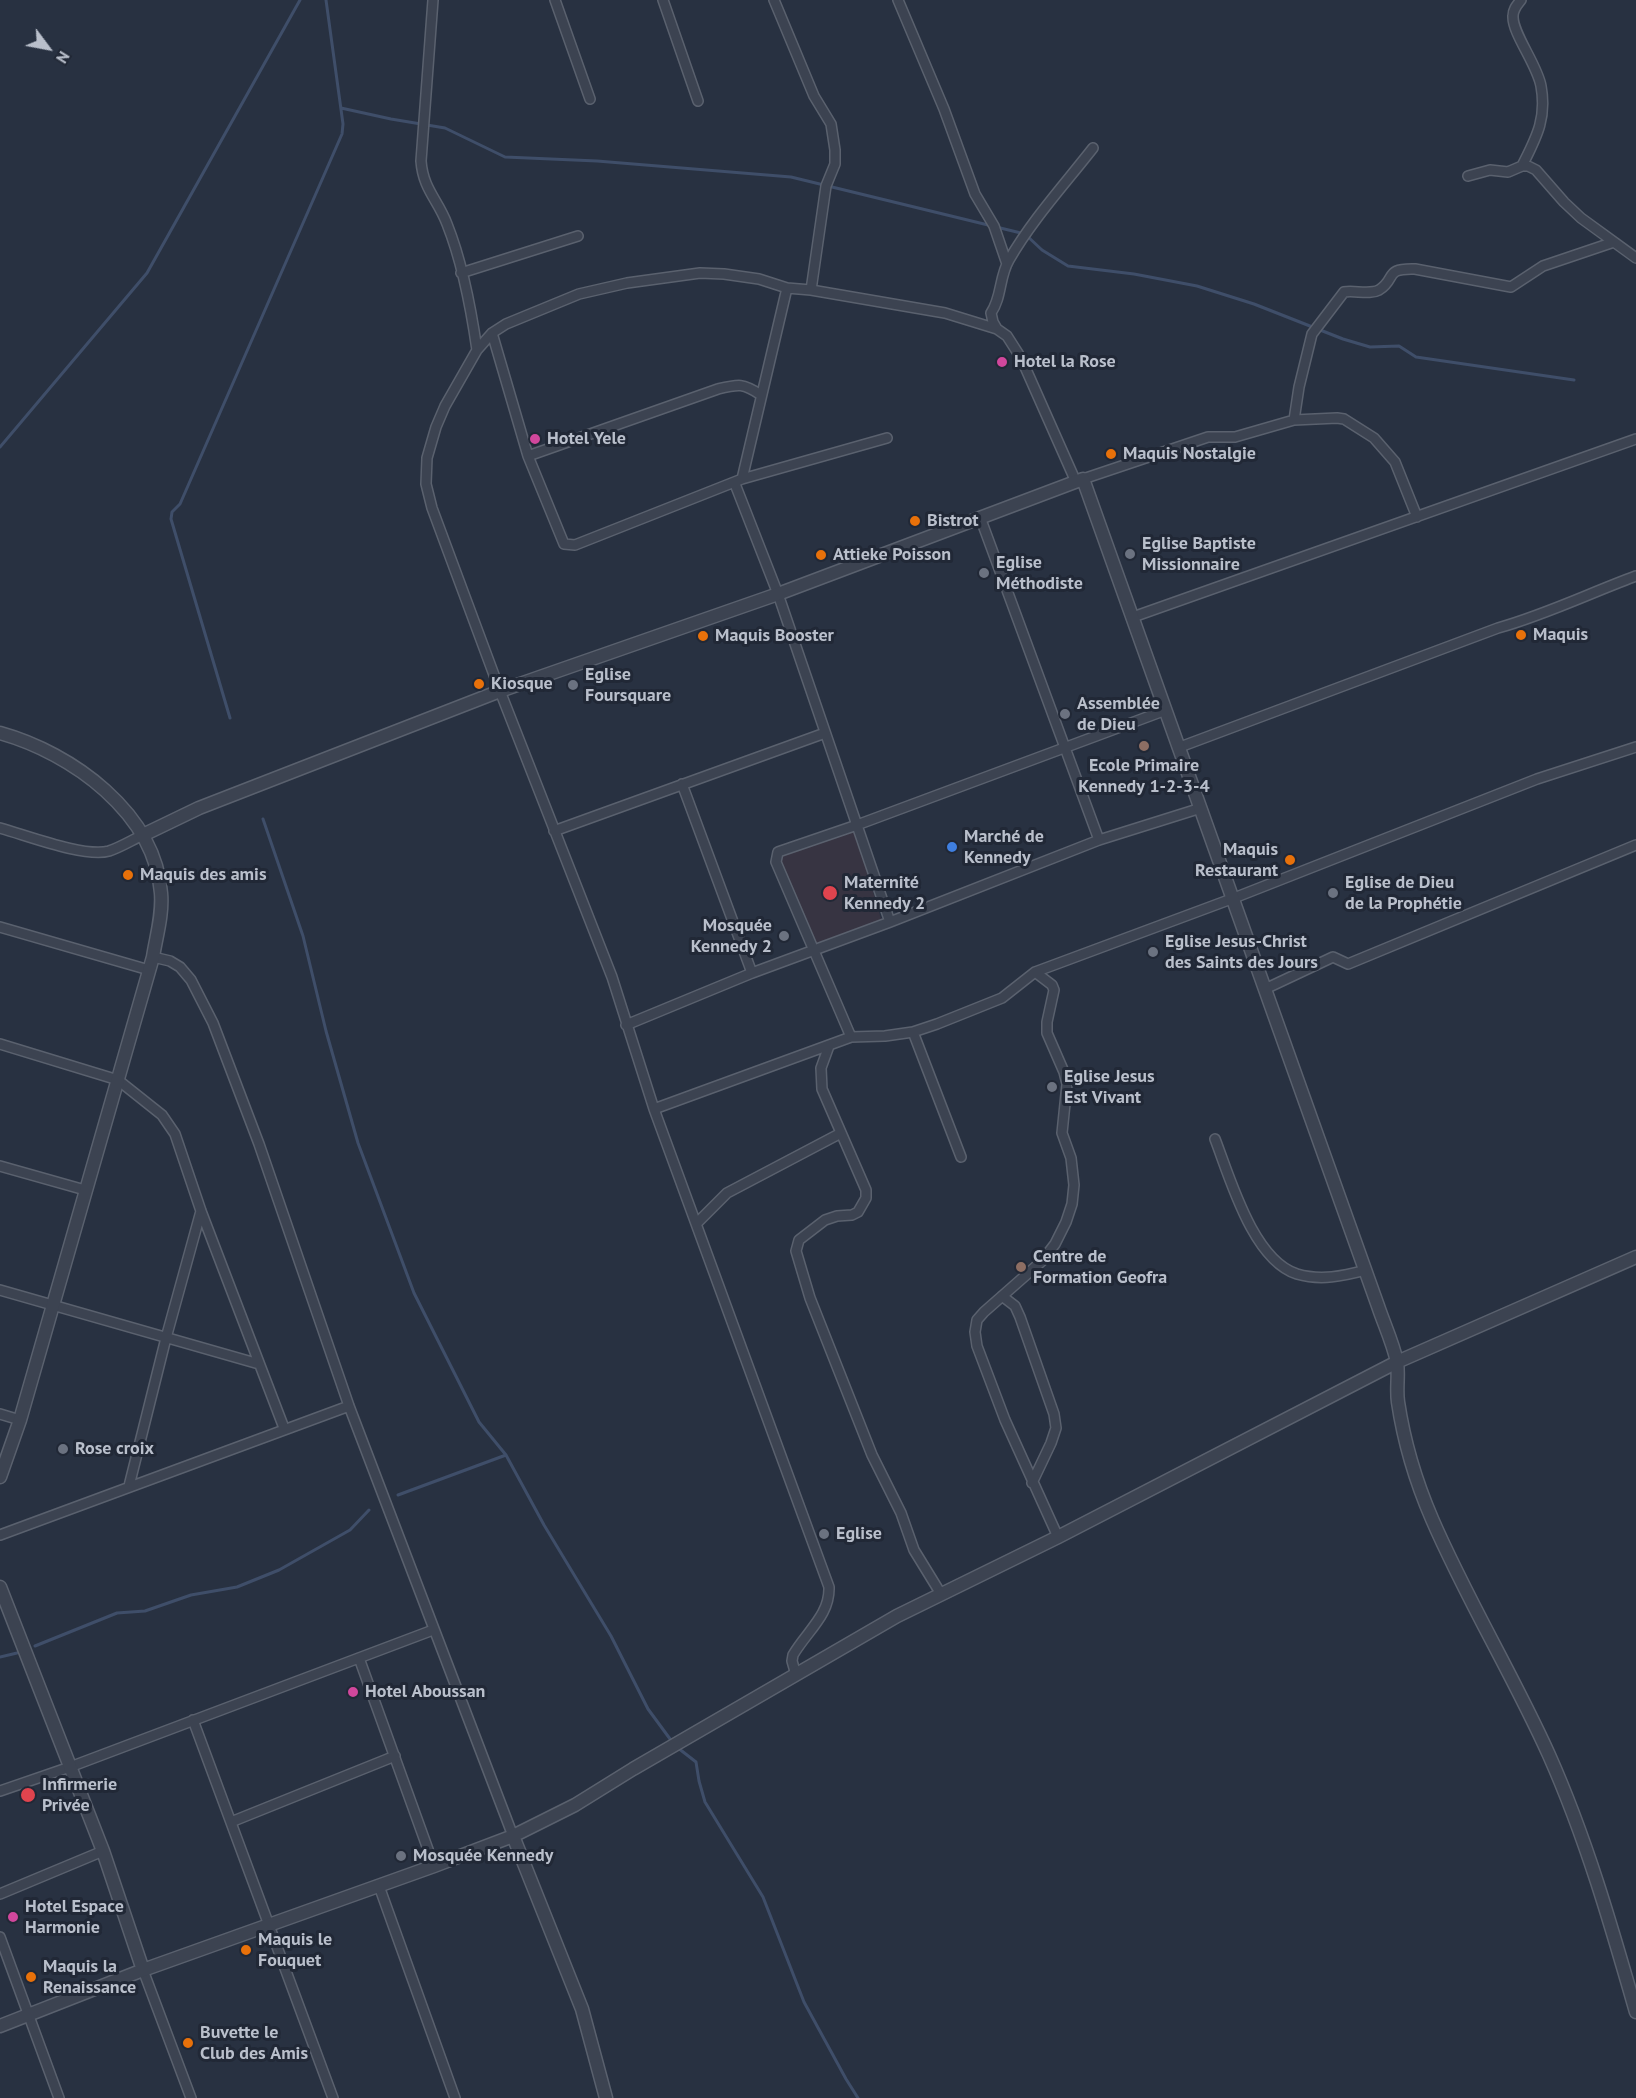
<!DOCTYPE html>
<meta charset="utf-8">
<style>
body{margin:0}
#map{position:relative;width:1636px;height:2098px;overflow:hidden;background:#283141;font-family:"PT Sans",sans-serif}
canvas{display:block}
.north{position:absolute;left:18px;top:18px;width:60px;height:60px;-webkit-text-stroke:4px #212836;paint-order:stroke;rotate:122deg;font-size:16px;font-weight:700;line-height:24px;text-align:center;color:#b9bfcb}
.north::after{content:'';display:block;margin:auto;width:21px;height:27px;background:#b9bfcb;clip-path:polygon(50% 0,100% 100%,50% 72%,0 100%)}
</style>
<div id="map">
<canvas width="1636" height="2098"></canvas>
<div class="north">N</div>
</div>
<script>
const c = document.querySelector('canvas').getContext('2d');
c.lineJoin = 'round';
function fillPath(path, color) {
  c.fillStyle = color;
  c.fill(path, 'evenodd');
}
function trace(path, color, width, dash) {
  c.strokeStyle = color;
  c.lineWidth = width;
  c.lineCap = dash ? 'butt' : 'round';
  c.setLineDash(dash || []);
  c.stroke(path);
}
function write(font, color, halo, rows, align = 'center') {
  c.font = font + ' "PT Sans",sans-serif';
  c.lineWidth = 6;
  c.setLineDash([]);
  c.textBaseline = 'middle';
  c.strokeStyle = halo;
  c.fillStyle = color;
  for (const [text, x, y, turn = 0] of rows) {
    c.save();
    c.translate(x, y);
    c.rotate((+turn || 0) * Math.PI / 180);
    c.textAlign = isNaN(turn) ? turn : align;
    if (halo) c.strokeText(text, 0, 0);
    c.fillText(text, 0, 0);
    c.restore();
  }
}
fillPath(new Path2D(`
 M 855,831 L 882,922 L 812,949 L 775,855 Z`), '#373442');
trace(new Path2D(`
 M 341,108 L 391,119 L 445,128 L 505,157 L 597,161 L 791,177 L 1025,234 L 1042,250 L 1068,266 L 1134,274 L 1197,286 L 1254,304 L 1343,339 L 1370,347 L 1399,346 L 1416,357 L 1574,380
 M 0,447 L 147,273 L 300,0
 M 230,718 L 171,519 L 172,512 L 180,504 L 342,134 L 343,124 L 326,0
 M 263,819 L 303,936 L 326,1031 L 358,1143 L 414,1293 L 479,1422 L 506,1455 L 544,1525 L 611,1636 L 648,1709 L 673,1743
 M 398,1495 L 506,1455
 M 35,1646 L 117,1613 L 145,1611 L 191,1595 L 237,1587 L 279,1570 L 350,1530 L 369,1510
 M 0,1657 L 17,1653
 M 678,1748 L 696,1762 L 699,1781 L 705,1802 L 763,1897 L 804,2002 L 846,2079 L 858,2098`), '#3f4e69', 3);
const minor = new Path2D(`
 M 433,0 L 421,161 C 423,189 438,200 447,224 C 463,264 471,308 477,350
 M 555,0 L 590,99
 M 663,0 L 698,101
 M 774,0 L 814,96 L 831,124 L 835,150 L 835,164 L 826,186 L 811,290
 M 898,0 L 944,109 L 975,194 L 994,226 L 1007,264
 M 1521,0 C 1517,5 1513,9 1513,16 C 1512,33 1537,64 1541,86 C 1547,119 1536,138 1522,166
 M 1468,176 L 1490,170 L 1508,172 L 1522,166 L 1528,166 L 1536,170 L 1564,202 L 1581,218 L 1636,258
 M 461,273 L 578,236
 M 997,329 L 993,322 L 991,313 C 1002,297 999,277 1009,260 C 1032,220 1064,185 1093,148
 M 492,333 L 528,456 L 564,544 L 575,545 L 742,479 L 887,438
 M 1294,420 L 1299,387 L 1312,334 L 1344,292 C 1354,290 1370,295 1379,290 C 1397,279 1383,268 1415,269 L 1511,287 L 1543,266 L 1614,242
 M 528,456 L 718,389 C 739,384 743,383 761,395
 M 742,479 L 787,288
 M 1083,479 L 1208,437 L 1235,437 L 1294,420 L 1337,418 L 1344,419 L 1374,438 L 1395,462 L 1417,517
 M 735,484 L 778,594 L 890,922
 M 980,517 L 1099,840
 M 1133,617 L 1636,439
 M 1180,747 L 1498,628 C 1545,615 1590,593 1636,576
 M 682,784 L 752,973
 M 0,828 C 26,835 85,858 109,851 C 121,847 132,840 143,835
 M 554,831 L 825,733
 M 0,927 L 149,970
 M 153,957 L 170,961 L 180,967 L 191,980 L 213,1023 L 259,1144 L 349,1406 L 513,1836
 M 1035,972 L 1052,985 L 1054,990 L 1047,1022 L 1047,1033 L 1064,1072 L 1067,1084 L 1062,1133 L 1071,1158 L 1074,1185 L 1072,1204 L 1066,1222 L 1055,1244 L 1042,1261 L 984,1312 L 977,1320 L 975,1332 L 977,1346 L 1005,1420 L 1058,1537
 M 1265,989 L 1333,957 L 1348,964 L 1636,845
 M 626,1025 L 752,973 L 890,922 L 1099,840 L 1201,808
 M 913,1032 L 961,1157
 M 851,1037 L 776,862 L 778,852 L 857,825 L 1166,710
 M 0,1044 L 118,1080 L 162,1115 L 175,1134 L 201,1211 L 284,1428
 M 829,1046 L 821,1068 L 822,1089 L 866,1190 L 866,1198 L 858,1212 L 852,1215 L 837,1216 L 825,1220 L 799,1240 L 796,1251 L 810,1298 L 872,1455 L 901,1513 L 914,1550 L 941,1594
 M 654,1109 L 851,1037 L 885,1036 L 913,1032 L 937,1024 L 1002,998 L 1035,972 L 1234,898 L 1537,779 L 1636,747
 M 1215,1139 C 1230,1178 1253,1260 1297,1274 C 1321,1281 1343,1276 1366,1270
 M 0,1166 L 85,1190
 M 697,1223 L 727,1193 L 841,1133
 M 0,1290 L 259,1364
 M 1002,1296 L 1015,1306 L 1020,1317 L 1054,1414 L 1056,1428 L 1051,1443 L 1032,1483
 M 0,1414 L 20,1420
 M 129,1486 L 166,1338 L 201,1211
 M 0,1535 L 349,1406
 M 359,1658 L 434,1866
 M 796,1675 L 792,1661 L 793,1655 C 807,1631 830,1615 829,1587 L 654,1109 L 612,977 L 500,691 L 432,508 L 426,484 L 427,458 L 436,427 L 445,406 L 477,350 L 492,333 L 506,324 L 579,294 L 627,283 L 700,273 L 724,274 L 759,279 L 787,288 L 811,290 L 945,313 L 997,329 L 1007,336 L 1021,358 L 1076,482
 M 193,1720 L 333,2098
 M 0,1791 L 70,1767 L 433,1630
 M 231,1822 L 395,1756
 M 379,1886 L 455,2098
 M 0,1894 L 103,1851
 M 0,1937 L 59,2098
 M 143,1970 L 191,2098`);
const tertiary = new Path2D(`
 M 0,733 C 72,753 155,813 161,893 C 163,915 156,937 153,957 L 20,1420 L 0,1477
 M 143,835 L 199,808 L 500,691 L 778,594 L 1083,479 L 1378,1306 C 1384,1324 1393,1343 1397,1362 C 1399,1375 1396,1389 1398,1402 C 1404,1442 1416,1482 1432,1519 C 1467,1600 1513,1675 1549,1755 C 1586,1838 1611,1925 1636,2012
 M 0,1587 L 103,1851 L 143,1970
 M 513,1836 L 582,2009 L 606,2098
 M 0,2026 L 143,1970 L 434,1866 L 513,1836 L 575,1805 L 633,1769 L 897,1616 L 1058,1537 L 1397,1362 L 1636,1257`);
trace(minor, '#5a616e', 12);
trace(tertiary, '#5a616e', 15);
trace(minor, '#3c4351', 9);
trace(tertiary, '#3c4351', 12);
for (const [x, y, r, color] of [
 [1002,362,6,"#d1479c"],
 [535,439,6,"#d1479c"],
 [1111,454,6,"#e8710a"],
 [915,521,6,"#e8710a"],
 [1130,554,6,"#6b7280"],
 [821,555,6,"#e8710a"],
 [984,573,6,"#6b7280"],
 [1521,635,6,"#e8710a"],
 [703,636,6,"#e8710a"],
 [479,684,6,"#e8710a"],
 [573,685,6,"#6b7280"],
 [1065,714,6,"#6b7280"],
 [1144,746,6,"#8d6e63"],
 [952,847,6,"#3f7fe0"],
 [1290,860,6,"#e8710a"],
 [128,875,6,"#e8710a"],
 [830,893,8,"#e0444e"],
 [1333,893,6,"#6b7280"],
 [784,936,6,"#6b7280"],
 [1153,952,6,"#6b7280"],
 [1052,1087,6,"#6b7280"],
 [1021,1267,6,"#8d6e63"],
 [63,1449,6,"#6b7280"],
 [824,1534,6,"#6b7280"],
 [353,1692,6,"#d1479c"],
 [28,1795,8,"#e0444e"],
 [401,1856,6,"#6b7280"],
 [13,1917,6,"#d1479c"],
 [246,1950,6,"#e8710a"],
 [31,1977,6,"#e8710a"],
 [188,2043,6,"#e8710a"]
]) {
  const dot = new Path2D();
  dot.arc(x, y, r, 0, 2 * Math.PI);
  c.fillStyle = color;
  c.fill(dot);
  trace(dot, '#212836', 2);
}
write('bold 18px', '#b9bfcb', '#212836', [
 ["Hotel la Rose",1014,362],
 ["Hotel Yele",547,439],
 ["Maquis Nostalgie",1123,454],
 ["Bistrot",927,521],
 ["Eglise Baptiste",1142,544],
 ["Missionnaire",1142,565],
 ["Attieke Poisson",833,555],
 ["Eglise",996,563],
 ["Méthodiste",996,584],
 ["Maquis",1533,635],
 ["Maquis Booster",715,636],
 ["Eglise",585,675],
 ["Foursquare",585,696],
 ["Kiosque",491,684],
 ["Assemblée",1077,704],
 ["de Dieu",1077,725],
 ["Ecole Primaire",1144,766,"center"],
 ["Kennedy 1-2-3-4",1144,787,"center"],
 ["Marché de",964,837],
 ["Kennedy",964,858],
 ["Maquis",1278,850,"right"],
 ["Restaurant",1278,871,"right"],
 ["Maquis des amis",140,875],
 ["Maternité",844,883],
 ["Kennedy 2",844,904],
 ["Eglise de Dieu",1345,883],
 ["de la Prophétie",1345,904],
 ["Mosquée",772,926,"right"],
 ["Kennedy 2",772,947,"right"],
 ["Eglise Jesus-Christ",1165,942],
 ["des Saints des Jours",1165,963],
 ["Eglise Jesus",1064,1077],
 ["Est Vivant",1064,1098],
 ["Centre de",1033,1257],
 ["Formation Geofra",1033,1278],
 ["Rose croix",75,1449],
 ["Eglise",836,1534],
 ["Hotel Aboussan",365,1692],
 ["Infirmerie",42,1785],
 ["Privée",42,1806],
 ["Mosquée Kennedy",413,1856],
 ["Hotel Espace",25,1907],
 ["Harmonie",25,1928],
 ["Maquis le",258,1940],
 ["Fouquet",258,1961],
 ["Maquis la",43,1967],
 ["Renaissance",43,1988],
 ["Buvette le",200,2033],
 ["Club des Amis",200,2054]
], 'left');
</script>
